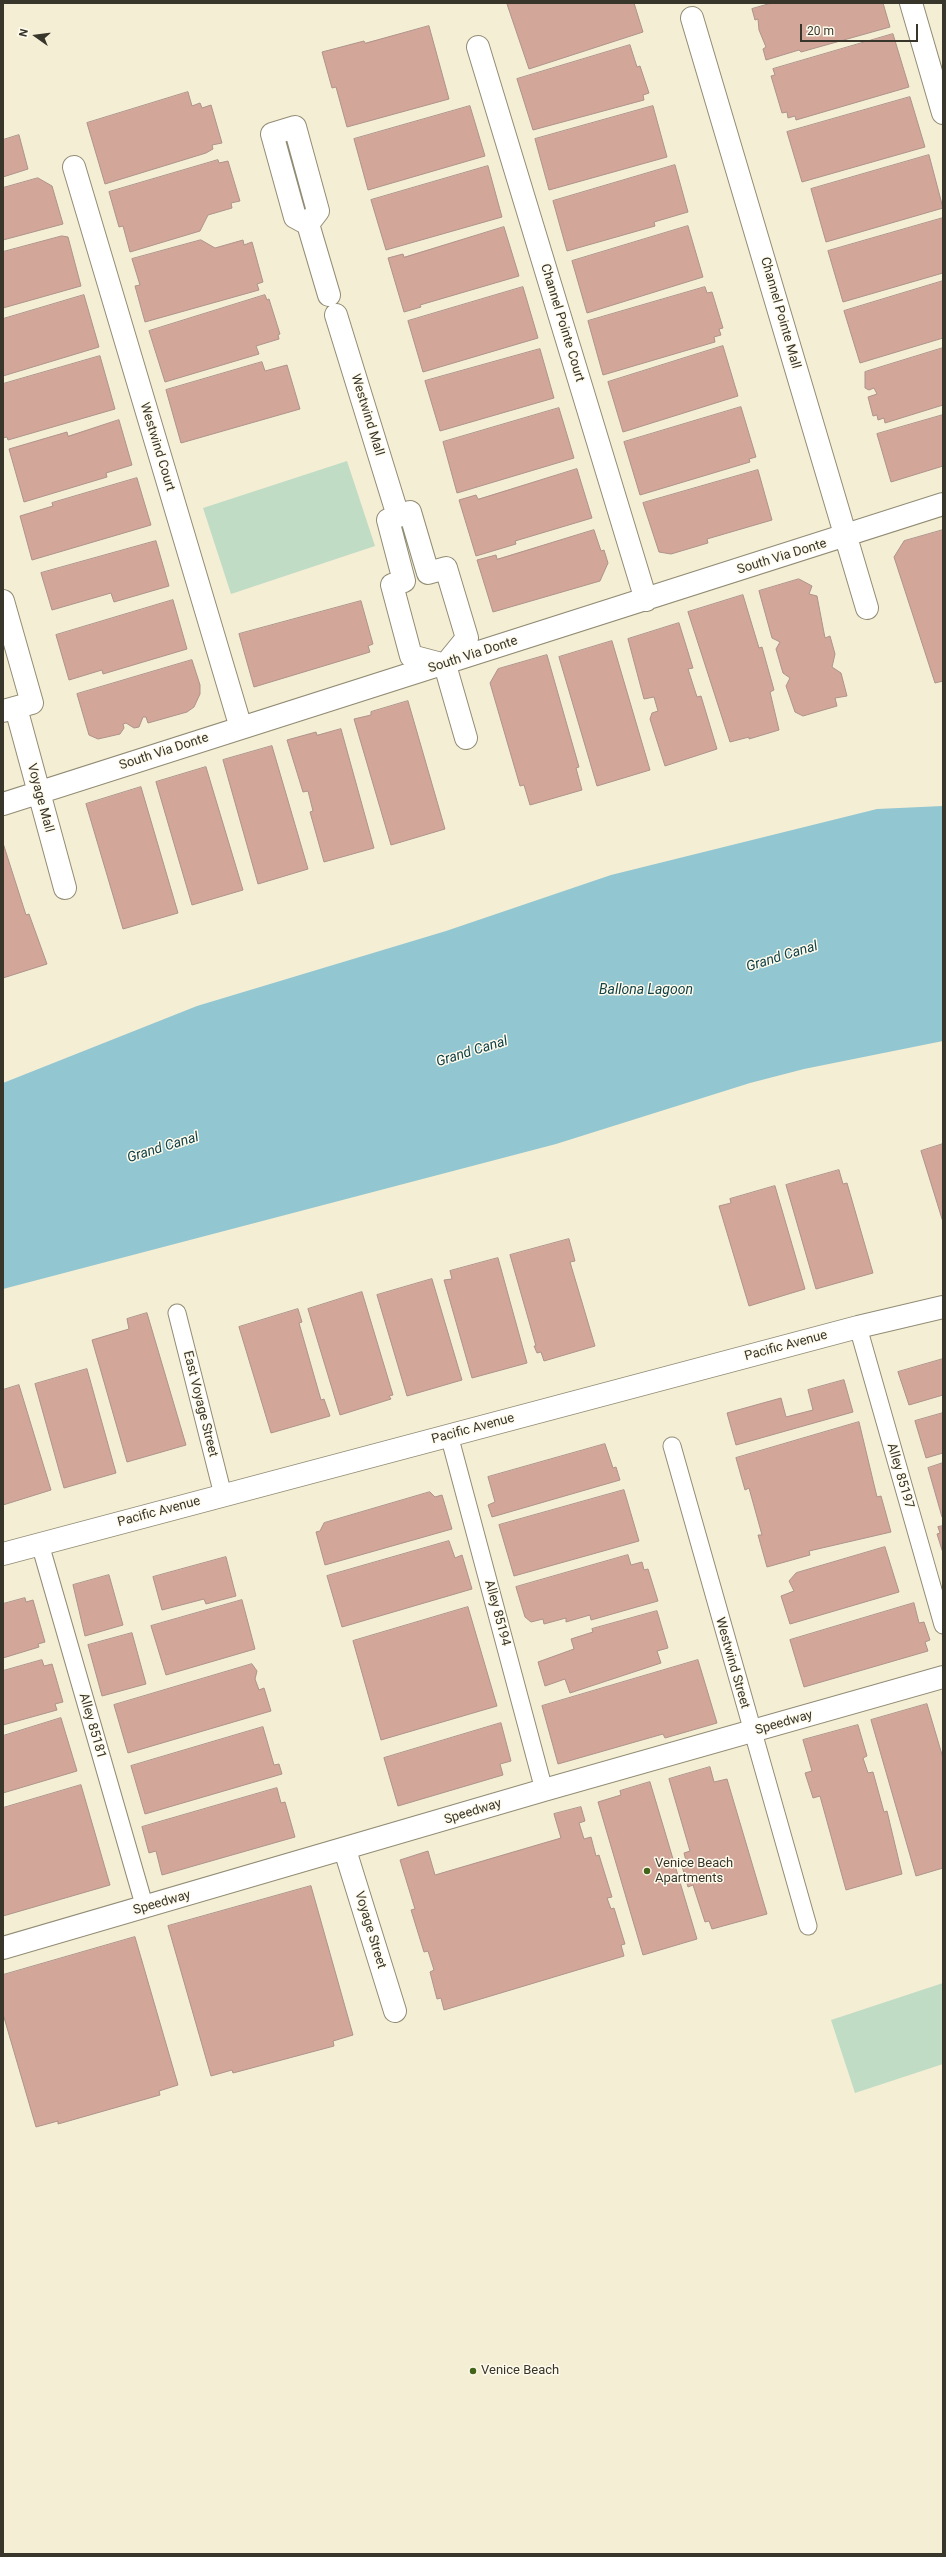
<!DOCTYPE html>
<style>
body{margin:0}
#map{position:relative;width:946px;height:2557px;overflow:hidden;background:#f4eed4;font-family:Roboto,sans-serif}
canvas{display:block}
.frame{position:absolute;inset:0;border:4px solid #38352b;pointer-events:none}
.north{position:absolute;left:16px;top:16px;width:40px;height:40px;-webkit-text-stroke:3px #fffbec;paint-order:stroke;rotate:284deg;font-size:11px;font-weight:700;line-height:16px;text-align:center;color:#38352b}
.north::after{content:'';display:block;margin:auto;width:14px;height:18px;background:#38352b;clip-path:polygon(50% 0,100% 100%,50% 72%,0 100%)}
.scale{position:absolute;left:800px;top:24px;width:118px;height:18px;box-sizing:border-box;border:2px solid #38352b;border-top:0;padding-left:5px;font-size:12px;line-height:14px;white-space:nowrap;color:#38352b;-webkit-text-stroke:3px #fffbec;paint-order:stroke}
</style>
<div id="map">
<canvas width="946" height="2557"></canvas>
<div class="frame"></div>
<div class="north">N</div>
<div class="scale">20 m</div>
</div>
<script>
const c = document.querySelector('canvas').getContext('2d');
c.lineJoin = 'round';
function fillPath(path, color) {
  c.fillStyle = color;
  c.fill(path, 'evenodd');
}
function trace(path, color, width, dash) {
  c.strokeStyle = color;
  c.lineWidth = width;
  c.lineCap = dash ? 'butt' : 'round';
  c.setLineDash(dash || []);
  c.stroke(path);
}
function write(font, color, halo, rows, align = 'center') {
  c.font = font + ' Roboto,sans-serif';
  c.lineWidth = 3;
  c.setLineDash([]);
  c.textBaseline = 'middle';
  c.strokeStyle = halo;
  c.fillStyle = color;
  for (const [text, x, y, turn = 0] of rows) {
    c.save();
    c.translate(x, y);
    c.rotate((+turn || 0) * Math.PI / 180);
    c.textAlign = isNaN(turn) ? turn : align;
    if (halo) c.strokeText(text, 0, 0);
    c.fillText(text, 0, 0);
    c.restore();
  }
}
fillPath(new Path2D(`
 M 347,461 L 375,546 L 231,594 L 203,508 Z
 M 943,1983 L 943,2064 L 855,2093 L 831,2020 Z`), '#c1dcc5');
fillPath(new Path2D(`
 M 943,806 L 943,1041 L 804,1069 L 750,1083 L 556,1144 L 3,1289 L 3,1083 L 197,1006 L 446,931 L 611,875 L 877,809 Z`), '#92c6d1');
const building = new Path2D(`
 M 634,3 L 643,32 L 529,69 L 507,4 Z
 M 772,3 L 883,3 L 890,27 L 801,52 L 799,50 L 766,60 L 763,49 L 766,47 L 759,30 L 758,19 L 755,20 L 752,9 Z
 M 429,26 L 449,99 L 347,127 L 336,87 L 332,88 L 322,52 L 364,41 L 365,43 Z
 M 893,34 L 909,87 L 796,120 L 795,116 L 788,118 L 787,112 L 782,113 L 771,76 L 775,75 L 773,69 Z
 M 630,45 L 637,67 L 640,66 L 649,93 L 643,95 L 644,100 L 533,130 L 517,79 Z
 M 188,92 L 192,106 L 200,103 L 202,108 L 211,105 L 222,143 L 212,145 L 213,149 L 206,153 L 105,184 L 87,123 Z
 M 910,97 L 925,147 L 802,182 L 787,132 Z
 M 470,106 L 485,156 L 368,190 L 354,139 Z
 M 653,106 L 667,157 L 549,190 L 535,139 Z
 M 19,135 L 28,169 L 3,177 L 3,140 Z
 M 929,155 L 943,208 L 826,242 L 811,189 Z
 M 218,160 L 219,163 L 228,161 L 240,201 L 231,203 L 232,208 L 208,215 L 200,231 L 130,252 L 123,226 L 119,227 L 109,192 Z
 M 675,165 L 688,212 L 654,222 L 655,226 L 567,251 L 553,201 Z
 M 488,166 L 502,217 L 386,250 L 371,200 Z
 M 38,178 L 52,186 L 63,224 L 3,240 L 3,188 Z
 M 943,218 L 943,273 L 843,302 L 828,251 Z
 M 688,226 L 703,277 L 587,313 L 572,261 Z
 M 504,227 L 519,276 L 420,305 L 421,307 L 404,312 L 388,258 L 403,254 L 404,257 Z
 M 62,236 L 68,237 L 81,286 L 3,308 L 3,252 Z
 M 201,240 L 215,248 L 243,240 L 244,245 L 252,242 L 263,282 L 257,284 L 259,290 L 145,322 L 135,286 L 140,285 L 132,259 Z
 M 943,281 L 943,338 L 860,363 L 844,311 Z
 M 523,287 L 538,338 L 423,372 L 408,321 Z
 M 705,287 L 707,293 L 712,292 L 723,328 L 719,329 L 721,335 L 714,337 L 715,342 L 603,375 L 588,321 Z
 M 84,295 L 99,347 L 3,376 L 3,319 Z
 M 265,295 L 267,300 L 269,299 L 280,334 L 278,335 L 279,339 L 256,346 L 259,354 L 165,382 L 149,331 Z
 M 723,346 L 738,396 L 623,432 L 608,382 Z
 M 943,348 L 943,405 L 885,423 L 884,418 L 878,420 L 877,415 L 873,416 L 868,397 L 877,394 L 874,388 L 869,390 L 865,388 L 865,372 Z
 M 540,349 L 554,398 L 440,431 L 425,381 Z
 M 100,356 L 115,409 L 8,440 L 7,437 L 3,438 L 3,384 Z
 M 262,362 L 265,371 L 287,365 L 300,409 L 181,443 L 166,390 Z
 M 741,407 L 756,457 L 749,459 L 750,462 L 640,495 L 624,442 Z
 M 559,408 L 574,458 L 457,493 L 443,442 Z
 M 943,415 L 943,466 L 891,482 L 877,434 Z
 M 119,420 L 132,465 L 106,473 L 107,477 L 24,502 L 9,449 L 67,432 L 68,436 Z
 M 577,469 L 592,518 L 515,541 L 516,544 L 476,556 L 459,500 L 476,495 L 478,499 Z
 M 758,470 L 772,520 L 707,539 L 708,543 L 671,554 L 659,552 L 643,503 Z
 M 137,478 L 151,525 L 32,560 L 20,516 L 53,506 L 52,503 Z
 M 594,530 L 601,551 L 604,550 L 608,563 L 600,581 L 493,612 L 477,560 L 496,555 L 497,559 Z
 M 943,530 L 943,681 L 935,683 L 894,557 L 904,541 Z
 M 156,541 L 169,586 L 114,602 L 111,593 L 52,610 L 41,573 Z
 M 799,579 L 812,586 L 809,594 L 817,596 L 825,638 L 830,636 L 835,654 L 832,667 L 841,673 L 847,696 L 835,698 L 837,706 L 803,716 L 795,712 L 786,686 L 790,678 L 783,673 L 776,649 L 780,642 L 772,638 L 759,591 Z
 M 743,595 L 759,648 L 762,647 L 774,690 L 770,692 L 779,730 L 749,739 L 749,737 L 730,742 L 688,612 Z
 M 173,600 L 187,649 L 103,674 L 102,670 L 69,680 L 56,635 Z
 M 361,601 L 373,644 L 368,646 L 370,652 L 254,687 L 239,634 Z
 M 679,623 L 693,668 L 688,669 L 697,697 L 701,696 L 717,749 L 665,766 L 650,719 L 652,713 L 658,711 L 654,697 L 644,699 L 628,639 Z
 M 612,641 L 650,770 L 597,786 L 559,657 Z
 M 547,655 L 579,767 L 576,768 L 582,790 L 530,805 L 524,785 L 520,786 L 490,683 L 498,669 Z
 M 192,660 L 200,685 L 200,694 L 194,707 L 187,712 L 148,723 L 146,717 L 143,717 L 139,727 L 134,728 L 126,723 L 123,724 L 124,728 L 120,734 L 98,739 L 89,735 L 77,694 Z
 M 408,701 L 445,829 L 391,845 L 354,719 L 371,715 L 371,712 Z
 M 341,729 L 374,848 L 324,862 L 310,812 L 313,811 L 308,791 L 303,792 L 287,740 L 316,732 L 317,735 Z
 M 272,746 L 308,869 L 258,884 L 223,760 Z
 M 206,767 L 243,890 L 192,905 L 156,782 Z
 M 141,787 L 178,913 L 123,929 L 86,804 Z
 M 3,843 L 26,915 L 29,914 L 47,964 L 3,978 Z
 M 943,1144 L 943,1222 L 921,1151 Z
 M 839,1170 L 843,1184 L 847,1183 L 873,1273 L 816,1289 L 786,1185 Z
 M 775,1186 L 805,1289 L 749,1306 L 719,1206 L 731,1203 L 730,1199 Z
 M 569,1239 L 575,1261 L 570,1262 L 595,1346 L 544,1361 L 541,1352 L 537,1353 L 534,1346 L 536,1346 L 510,1255 Z
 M 498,1258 L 527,1363 L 472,1378 L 444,1280 L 452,1279 L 450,1271 Z
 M 432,1279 L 462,1380 L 407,1396 L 377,1295 Z
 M 362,1292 L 393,1395 L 389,1396 L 391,1399 L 340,1415 L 308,1309 Z
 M 298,1309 L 302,1322 L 299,1323 L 321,1400 L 324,1399 L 330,1416 L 271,1433 L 239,1327 Z
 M 147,1313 L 186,1445 L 127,1462 L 92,1340 L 129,1329 L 127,1319 Z
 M 943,1359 L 943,1395 L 909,1405 L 898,1372 Z
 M 87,1369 L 116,1473 L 64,1488 L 35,1384 Z
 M 844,1380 L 853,1412 L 736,1445 L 727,1413 L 781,1398 L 786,1417 L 813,1410 L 808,1390 Z
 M 19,1385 L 51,1490 L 3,1505 L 3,1390 Z
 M 943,1413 L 943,1453 L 926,1458 L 915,1421 Z
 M 859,1422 L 877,1497 L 881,1496 L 891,1532 L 809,1551 L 810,1555 L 767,1567 L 758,1535 L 762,1535 L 749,1488 L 745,1490 L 736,1458 Z
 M 605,1444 L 613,1468 L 616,1467 L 620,1480 L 492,1517 L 488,1505 L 495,1502 L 488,1477 Z
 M 943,1463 L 943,1516 L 942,1517 L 928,1468 Z
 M 624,1490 L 639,1541 L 514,1576 L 499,1525 Z
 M 430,1492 L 435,1497 L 442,1495 L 452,1529 L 325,1565 L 316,1532 L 320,1531 L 324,1523 Z
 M 943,1526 L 943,1553 L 937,1534 L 940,1533 L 938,1527 Z
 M 449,1541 L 455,1558 L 462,1555 L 472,1589 L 342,1627 L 327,1576 Z
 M 885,1547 L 899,1592 L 790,1624 L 781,1596 L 794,1591 L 789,1581 L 796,1573 Z
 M 628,1555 L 631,1565 L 642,1562 L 644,1570 L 648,1569 L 658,1601 L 591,1620 L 590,1615 L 566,1622 L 566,1618 L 544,1624 L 543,1619 L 531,1622 L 525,1617 L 516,1587 Z
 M 226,1557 L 236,1596 L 206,1604 L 204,1599 L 162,1610 L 153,1577 Z
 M 109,1575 L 123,1625 L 85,1636 L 73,1585 Z
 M 25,1598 L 26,1602 L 33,1600 L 45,1642 L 38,1644 L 39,1647 L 3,1658 L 3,1604 Z
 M 242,1600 L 255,1649 L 166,1675 L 151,1626 Z
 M 914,1603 L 919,1623 L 924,1622 L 930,1640 L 925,1642 L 928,1651 L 804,1687 L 790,1640 Z
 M 468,1607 L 497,1706 L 381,1740 L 353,1641 Z
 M 657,1611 L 668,1648 L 657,1651 L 661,1663 L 570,1693 L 565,1679 L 545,1686 L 538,1662 L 574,1649 L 571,1639 L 593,1632 L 592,1629 Z
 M 132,1633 L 146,1684 L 102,1696 L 88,1645 Z
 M 42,1660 L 44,1666 L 52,1664 L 63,1702 L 55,1704 L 57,1710 L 3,1725 L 3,1671 Z
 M 698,1660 L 717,1723 L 665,1738 L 663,1734 L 558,1764 L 542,1706 Z
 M 252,1664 L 257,1671 L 255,1679 L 259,1690 L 264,1688 L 271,1711 L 128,1753 L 114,1705 Z
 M 927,1704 L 943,1758 L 943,1868 L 916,1876 L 871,1720 Z
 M 61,1718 L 77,1771 L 3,1793 L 3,1736 Z
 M 501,1723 L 511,1761 L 500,1764 L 503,1775 L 398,1806 L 384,1758 Z
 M 858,1725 L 867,1756 L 863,1758 L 868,1773 L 873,1772 L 884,1812 L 887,1811 L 902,1874 L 846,1890 L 820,1796 L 813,1798 L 805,1773 L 812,1771 L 803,1740 Z
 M 263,1727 L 274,1765 L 279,1764 L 282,1774 L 145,1814 L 131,1766 Z
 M 710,1767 L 714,1782 L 727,1779 L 767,1914 L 712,1929 L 709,1921 L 705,1922 L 693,1885 L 688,1887 L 682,1866 L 687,1865 L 684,1853 L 690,1851 L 669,1779 Z
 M 650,1782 L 697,1939 L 643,1955 L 598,1802 L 621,1795 L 620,1791 Z
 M 81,1785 L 110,1885 L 3,1916 L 3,1808 Z
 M 277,1788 L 281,1803 L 285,1802 L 295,1837 L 162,1875 L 156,1851 L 149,1853 L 142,1827 Z
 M 581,1807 L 585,1821 L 579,1823 L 584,1839 L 591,1837 L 596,1856 L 599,1855 L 612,1897 L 607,1898 L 611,1909 L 614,1908 L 625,1944 L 621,1945 L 624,1956 L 444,2010 L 441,1998 L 437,1999 L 430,1972 L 434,1970 L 428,1951 L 424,1952 L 411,1910 L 415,1909 L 400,1860 L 428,1851 L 435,1875 L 561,1838 L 554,1814 Z
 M 311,1886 L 353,2035 L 333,2041 L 334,2046 L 233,2073 L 232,2070 L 211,2076 L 168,1926 Z
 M 135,1937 L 178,2085 L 159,2091 L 160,2095 L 58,2124 L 58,2121 L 36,2127 L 3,2014 L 3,1975 Z`);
fillPath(building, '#d2a699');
trace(building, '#ae938b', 1);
const lane = new Path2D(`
 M 177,1313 L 223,1495
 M 858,1327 L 943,1625
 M 449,1435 L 544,1790
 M 672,1446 L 808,1926
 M 40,1544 L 145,1908`);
const street = new Path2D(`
 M 911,3 L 943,113
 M 692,18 L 867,608
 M 478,47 L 646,600
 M 74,167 L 241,728
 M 308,224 L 318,211 L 295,127 L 272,134 L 295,217 L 308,224 L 329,295
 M 336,315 L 398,516 L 388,520 L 404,581 L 392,585 L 411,656 L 445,665
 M 398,516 L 410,512 L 428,573 L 446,568 L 467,638 L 445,665
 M 3,601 L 32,703 L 3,711
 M 445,665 L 466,738
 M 16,708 L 65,888
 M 3,804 L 943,504
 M 345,1850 L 395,2011
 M 3,1948 L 544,1790 L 943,1677`);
const secondary = new Path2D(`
 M 3,1554 L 858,1327 L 943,1307`);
trace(lane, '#928c75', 19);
trace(street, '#928c75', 24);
trace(secondary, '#928c75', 24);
trace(lane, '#fff', 17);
trace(street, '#fff', 22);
trace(secondary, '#fff', 22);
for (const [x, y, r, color] of [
 [647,1871,4,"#43651b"],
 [473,2371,4,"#43651b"]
]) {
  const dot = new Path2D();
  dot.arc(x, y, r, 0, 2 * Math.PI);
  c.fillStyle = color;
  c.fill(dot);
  trace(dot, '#fffbec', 1.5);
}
write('13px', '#38352b', '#fffbec', [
 ["Channel Pointe Mall",780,313,74],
 ["Channel Pointe Court",562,323,73],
 ["Westwind Mall",367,415,73],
 ["Westwind Court",157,447,73],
 ["South Via Donte",782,557,-17],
 ["South Via Donte",473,655,-18],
 ["South Via Donte",164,752,-18],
 ["Voyage Mall",40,798,75],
 ["Pacific Avenue",786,1346,-15],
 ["East Voyage Street",200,1404,76],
 ["Pacific Avenue",473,1429,-15],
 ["Alley 85197",900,1476,74],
 ["Pacific Avenue",159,1512,-15],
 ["Alley 85194",497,1613,75],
 ["Westwind Street",732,1663,74],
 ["Speedway",784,1723,-16],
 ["Alley 85181",92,1726,74],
 ["Speedway",473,1812,-17],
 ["Speedway",162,1903,-16],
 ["Voyage Street",370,1930,73]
]);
write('13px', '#38352b', '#fffbec', [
 ["Venice Beach",655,1864],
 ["Apartments",655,1879],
 ["Venice Beach",481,2371]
], 'left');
write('italic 14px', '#114149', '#fffbec', [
 ["Grand Canal",782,957,-17],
 ["Ballona Lagoon",646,990],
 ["Grand Canal",472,1052,-17],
 ["Grand Canal",163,1148,-17]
]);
</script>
